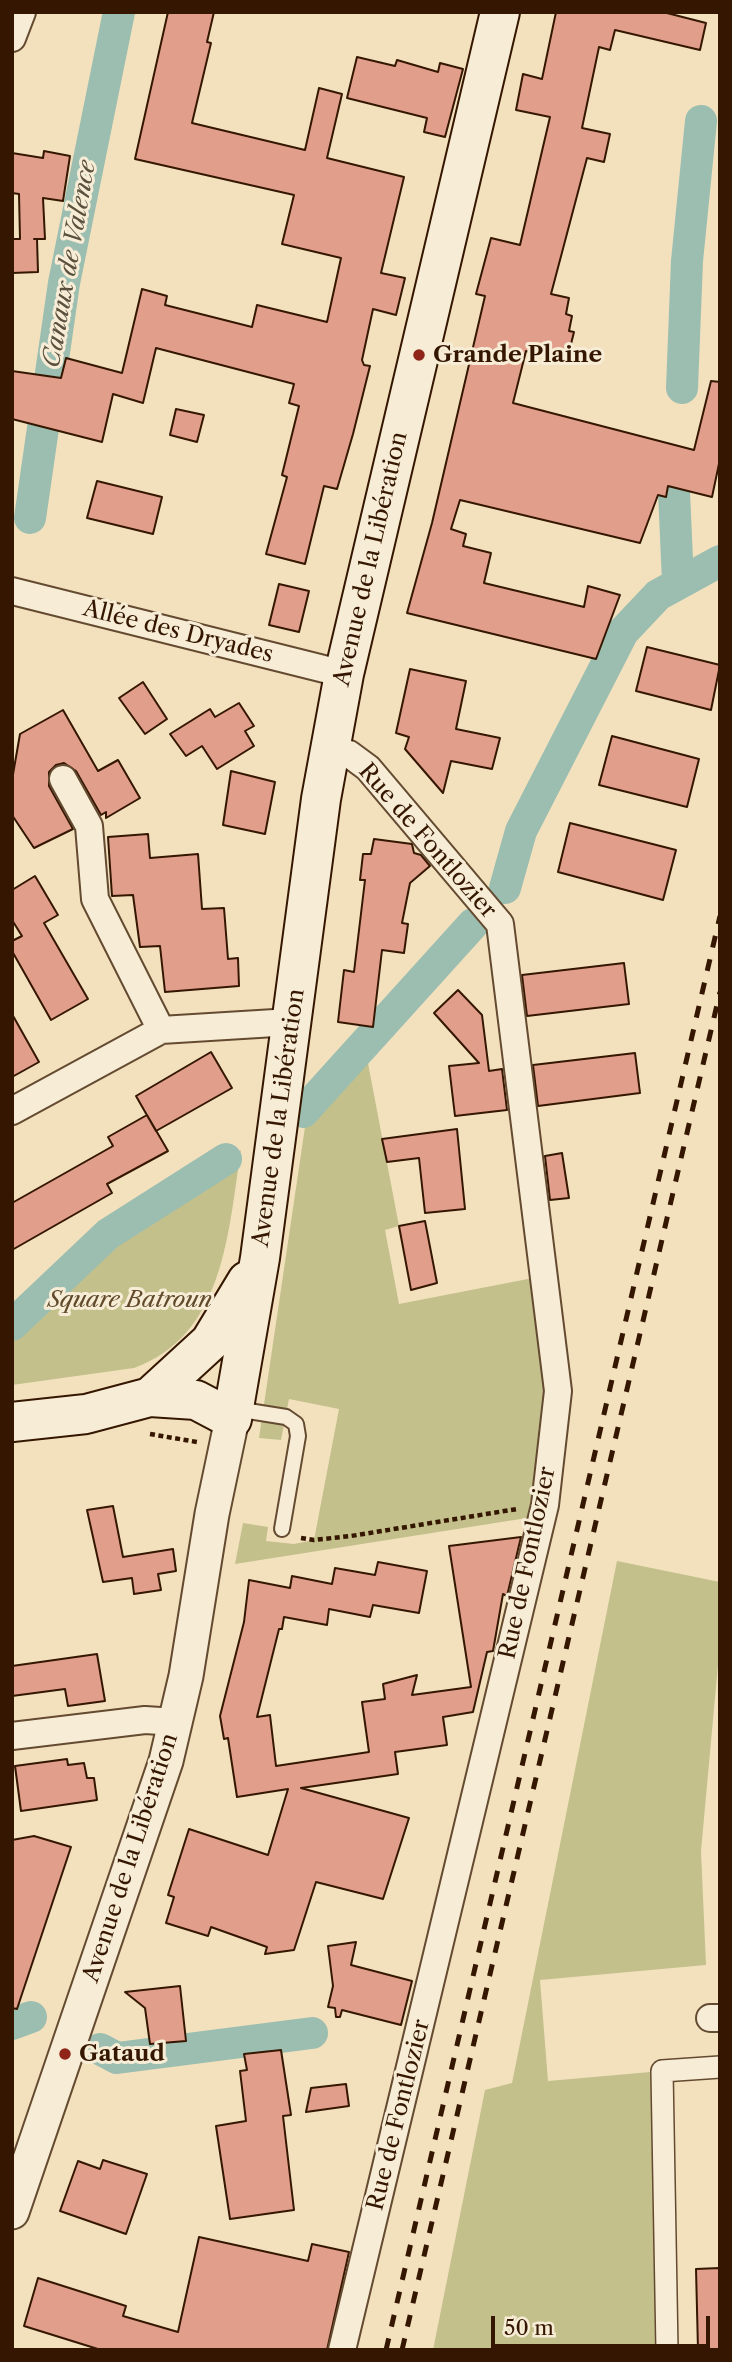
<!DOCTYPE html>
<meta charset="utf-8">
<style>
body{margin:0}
#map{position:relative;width:732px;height:2362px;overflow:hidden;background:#f3e1be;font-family:"Libre Caslon Text",serif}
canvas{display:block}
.frame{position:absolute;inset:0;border:14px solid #351701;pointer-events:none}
.scale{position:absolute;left:491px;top:2316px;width:219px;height:32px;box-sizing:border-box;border:4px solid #351701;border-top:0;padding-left:9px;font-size:21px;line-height:24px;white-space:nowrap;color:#351701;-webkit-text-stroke:5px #f7ecd5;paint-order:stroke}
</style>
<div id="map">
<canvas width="732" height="2362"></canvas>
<div class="frame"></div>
<div class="scale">50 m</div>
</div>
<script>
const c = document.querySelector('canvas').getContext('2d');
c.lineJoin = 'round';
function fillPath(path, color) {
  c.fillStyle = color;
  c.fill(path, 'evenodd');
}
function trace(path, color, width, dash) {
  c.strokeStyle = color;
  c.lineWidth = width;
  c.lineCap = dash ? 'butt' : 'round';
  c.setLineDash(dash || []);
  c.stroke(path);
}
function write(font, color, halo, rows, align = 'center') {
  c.font = font + ' "Libre Caslon Text",serif';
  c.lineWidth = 6;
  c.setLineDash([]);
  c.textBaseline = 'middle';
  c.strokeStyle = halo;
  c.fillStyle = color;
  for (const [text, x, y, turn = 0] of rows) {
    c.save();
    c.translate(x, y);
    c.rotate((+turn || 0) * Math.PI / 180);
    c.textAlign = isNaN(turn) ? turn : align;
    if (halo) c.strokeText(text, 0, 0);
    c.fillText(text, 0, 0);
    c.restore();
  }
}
fillPath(new Path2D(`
 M 367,1058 L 399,1226 L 385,1230 L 399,1304 L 538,1277 L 548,1364 L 542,1449 L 527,1518 L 235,1564 L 243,1523 L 268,1527 L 266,1541 L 294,1544 L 314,1540 L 339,1409 L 289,1399 L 281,1440 L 259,1438 L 305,1127 L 302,1128 L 303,1118 Z
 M 241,1150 C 228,1231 225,1335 134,1368 L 12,1385 L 12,1326 L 108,1234 Z
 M 617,1561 L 720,1582 L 720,1643 L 701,1851 L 706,1965 L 540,1980 L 548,2081 L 662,2071 L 667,2350 L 433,2350 L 485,2090 L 512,2083 Z`), '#c3c08c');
trace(new Path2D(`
 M 682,388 L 687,261 L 701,121
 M 674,492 L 678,582
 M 30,518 L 64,283 L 119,12
 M 505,888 L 521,831 L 623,632 L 658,595 L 720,561
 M 303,1112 L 473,924
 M 12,1325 L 108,1234 L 226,1159
 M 12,2024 L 31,2017
 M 100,2049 L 117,2058 L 312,2033`), '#9bbeb0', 32);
const building = new Path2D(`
 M 168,12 L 214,12 L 207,42 L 211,43 L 192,123 L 305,150 L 319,88 L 342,94 L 327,158 L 404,177 L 381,273 L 405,278 L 396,315 L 373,309 L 362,360 L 364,365 L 370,366 L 353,434 L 337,489 L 324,486 L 305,564 L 266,554 L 287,477 L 282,475 L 299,406 L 289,403 L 294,384 L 156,348 L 143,403 L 113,394 L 102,442 L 12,419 L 12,371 L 61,378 L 66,358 L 122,373 L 142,289 L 167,296 L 165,305 L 252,327 L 257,305 L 327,322 L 341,258 L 282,244 L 294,195 L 135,159 Z
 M 556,12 L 663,12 L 706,23 L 700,50 L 615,30 L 610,50 L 599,47 L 582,128 L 610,134 L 604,162 L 587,158 L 551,294 L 569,298 L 566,314 L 572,316 L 569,331 L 574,332 L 567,360 L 526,351 L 513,403 L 694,450 L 711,381 L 720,382 L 720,459 L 712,497 L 668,486 L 666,497 L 658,495 L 640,543 L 460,500 L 451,529 L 466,534 L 463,546 L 491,553 L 484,583 L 584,607 L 588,586 L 620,595 L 596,659 L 407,613 L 432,523 L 485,296 L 476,294 L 491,238 L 520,245 L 550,117 L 516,110 L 523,74 L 542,79 Z
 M 357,57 L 395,66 L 397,60 L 438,72 L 440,63 L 463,69 L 445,137 L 424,132 L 427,118 L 347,98 Z
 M 44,151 L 70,156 L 63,201 L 43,198 L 45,239 L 34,239 L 37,239 L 38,272 L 12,273 L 12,239 L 20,239 L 19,194 L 12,193 L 12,153 L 43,158 Z
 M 176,409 L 204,415 L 197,442 L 170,435 Z
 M 97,481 L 162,497 L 153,534 L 87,518 Z
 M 279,584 L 309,591 L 299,632 L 269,625 Z
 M 647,647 L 720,665 L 711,710 L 636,691 Z
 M 410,669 L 466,681 L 456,729 L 500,738 L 492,769 L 451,761 L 443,793 L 405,749 L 409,737 L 396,733 Z
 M 143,682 L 167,719 L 145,734 L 119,698 Z
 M 239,703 L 254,726 L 245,731 L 254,746 L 217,769 L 202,746 L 186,756 L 170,734 L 210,709 L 215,717 Z
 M 63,710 L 98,771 L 118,760 L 140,798 L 106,818 L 106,812 L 101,815 L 76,771 L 64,763 L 56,765 L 49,772 L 49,786 L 73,829 L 34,848 L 12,815 L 12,780 L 20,734 Z
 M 612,736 L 699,759 L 687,807 L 599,785 Z
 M 231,771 L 275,782 L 265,834 L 223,825 Z
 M 570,823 L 676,850 L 663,900 L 558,872 Z
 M 148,834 L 150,858 L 198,854 L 202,909 L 224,908 L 228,959 L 238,958 L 239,986 L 165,992 L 160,946 L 140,947 L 133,895 L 112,896 L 108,837 Z
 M 374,839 L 412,844 L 414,853 L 421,855 L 430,866 L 410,883 L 402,923 L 408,924 L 404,953 L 382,950 L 373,1027 L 338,1022 L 344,970 L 354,972 L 365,880 L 360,880 L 363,854 L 371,854 Z
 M 35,876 L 58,915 L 44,923 L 88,999 L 51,1020 L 12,951 L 12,941 L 22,936 L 12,920 L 12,890 Z
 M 624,963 L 629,1004 L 527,1016 L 522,975 Z
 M 458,990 L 482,1015 L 489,1071 L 502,1069 L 507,1110 L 455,1116 L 449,1066 L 479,1063 L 434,1013 Z
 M 12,1014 L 39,1062 L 12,1077 Z
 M 211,1052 L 232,1088 L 156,1131 L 136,1096 Z
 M 635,1053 L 640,1093 L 538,1106 L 533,1065 Z
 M 147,1115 L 168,1151 L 107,1184 L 112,1193 L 12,1250 L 12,1203 L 113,1146 L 108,1137 Z
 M 457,1129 L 465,1209 L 425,1213 L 419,1158 L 387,1162 L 382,1139 Z
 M 562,1153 L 569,1198 L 550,1200 L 545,1156 Z
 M 425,1221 L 437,1283 L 411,1290 L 399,1226 Z
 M 113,1506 L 123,1557 L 173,1549 L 176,1571 L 158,1574 L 161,1590 L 134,1594 L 132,1578 L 103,1582 L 87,1510 Z
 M 521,1537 L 507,1596 L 503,1594 L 493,1651 L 487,1652 L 473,1712 L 443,1717 L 447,1745 L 395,1752 L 398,1774 L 301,1788 L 409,1818 L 383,1899 L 316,1882 L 294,1950 L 265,1954 L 267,1947 L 211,1927 L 208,1936 L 166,1923 L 174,1897 L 168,1895 L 189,1829 L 268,1855 L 288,1789 L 237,1797 L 228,1738 L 224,1739 L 220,1716 L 244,1622 L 249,1580 L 290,1588 L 292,1576 L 332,1584 L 335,1568 L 375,1575 L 378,1562 L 427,1571 L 419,1613 L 373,1605 L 370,1617 L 329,1609 L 327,1625 L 284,1617 L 282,1629 L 279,1629 L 257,1717 L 270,1715 L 276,1766 L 369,1752 L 362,1702 L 385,1699 L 383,1684 L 417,1675 L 412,1695 L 471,1687 L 449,1546 Z
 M 97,1654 L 105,1701 L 68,1706 L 65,1689 L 12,1696 L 12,1666 Z
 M 67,1759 L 68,1765 L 84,1763 L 87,1778 L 94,1778 L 97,1800 L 21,1811 L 15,1766 Z
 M 34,1836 L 71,1847 L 17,2009 L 12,2008 L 12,1840 Z
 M 356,1942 L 351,1965 L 412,1981 L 401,2025 L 342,2010 L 340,2017 L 336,2017 L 335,2008 L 328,2007 L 333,1986 L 328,1946 Z
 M 180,1986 L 186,2041 L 150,2044 L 145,2008 L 125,1992 Z
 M 281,2050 L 291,2115 L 283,2116 L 294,2210 L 230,2219 L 216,2126 L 246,2121 L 240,2071 L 247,2070 L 244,2054 Z
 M 346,2084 L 349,2106 L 306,2112 L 311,2088 Z
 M 103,2160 L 147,2174 L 126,2234 L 60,2211 L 78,2161 L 100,2169 Z
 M 199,2237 L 308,2261 L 312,2244 L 349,2252 L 327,2350 L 101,2350 L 24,2326 L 38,2278 L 126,2306 L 123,2316 L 178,2332 Z
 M 720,2268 L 720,2350 L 698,2350 L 696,2269 Z`);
fillPath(building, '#e19f8b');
trace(building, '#351701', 2);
const service = new Path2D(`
 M 236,1409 L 286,1417 L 296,1424 L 298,1436 L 282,1529`);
const pedestrian = new Path2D(`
 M 667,2350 L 662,2071 L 720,2067`);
const minor = new Path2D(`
 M 12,38 L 22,12
 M 12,591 L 344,674
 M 330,750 L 349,754 L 368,768 L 500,924 L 558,1391 L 545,1505 L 342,2350
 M 63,779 L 89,826 L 95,899 L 161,1030
 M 12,1111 L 161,1030 L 291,1022
 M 12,1736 L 145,1720 L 176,1722
 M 710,2018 L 720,2018`);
const tertiary = new Path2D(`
 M 12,2212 L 166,1761 L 186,1676 L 212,1514 L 232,1419`);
const secondary = new Path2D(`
 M 150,1397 L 210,1342 L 247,1281
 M 232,1419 L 260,1258 L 321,799 L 344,674 L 500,12
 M 12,1422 L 86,1414 L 150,1397 L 196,1400 L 232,1419`);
trace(service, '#644a30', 18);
trace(pedestrian, '#644a30', 24);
trace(minor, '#644a30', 30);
trace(tertiary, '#644a30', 37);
trace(secondary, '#351701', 42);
trace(new Path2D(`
 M 150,1434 L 197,1442
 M 301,1538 L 314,1540 L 351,1536 L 517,1509`), '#351701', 4.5, [5, 3.5]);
trace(service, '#f7ecd5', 14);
trace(pedestrian, '#f7ecd5', 21);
trace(minor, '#f7ecd5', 26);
trace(tertiary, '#f7ecd5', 33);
trace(secondary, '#f7ecd5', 38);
trace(new Path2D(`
 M 386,2350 L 720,916
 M 402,2350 L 720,992`), '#351701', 5, [12, 12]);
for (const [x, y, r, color] of [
 [419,355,7,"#8f2418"],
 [65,2054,7,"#8f2418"]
]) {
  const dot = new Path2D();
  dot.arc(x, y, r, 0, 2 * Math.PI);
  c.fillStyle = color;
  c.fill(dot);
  trace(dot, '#f7ecd5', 2.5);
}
write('bold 23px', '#351701', '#f7ecd5', [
 ["Grande Plaine",433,355],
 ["Gataud",79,2054]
], 'left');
write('23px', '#351701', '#f7ecd5', [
 ["Avenue de la Libération",371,559,-77],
 ["Allée des Dryades",178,632,14],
 ["Rue de Fontlozier",427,841,49],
 ["Avenue de la Libération",279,1118,-82],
 ["Rue de Fontlozier",528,1563,-78],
 ["Avenue de la Libération",131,1858,-72],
 ["Rue de Fontlozier",399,2115,-76]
]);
write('italic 23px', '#604a2b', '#f7ecd5', [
 ["Square Batroun",130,1300]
]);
write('italic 24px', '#59513e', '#f7ecd5', [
 ["Canaux de Valence",70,264,-80]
]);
</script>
